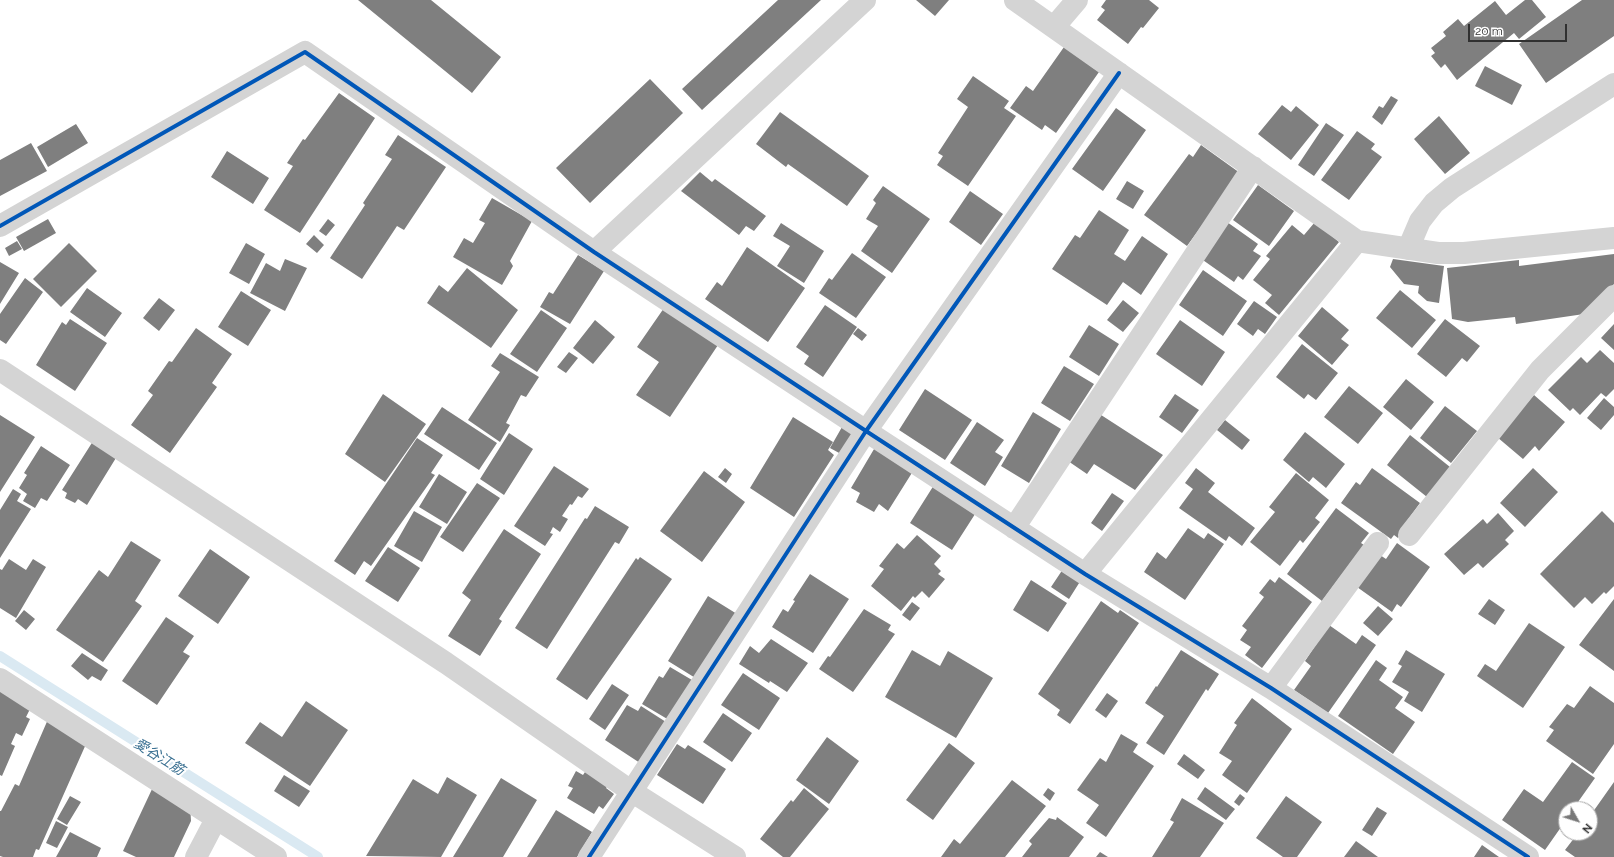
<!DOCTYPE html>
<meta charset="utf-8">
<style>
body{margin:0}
#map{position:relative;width:1614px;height:857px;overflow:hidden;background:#fff;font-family:Raleway,sans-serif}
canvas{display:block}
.north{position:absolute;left:1558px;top:801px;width:40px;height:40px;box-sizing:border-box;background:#fff;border:1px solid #acacac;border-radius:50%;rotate:129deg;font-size:11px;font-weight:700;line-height:16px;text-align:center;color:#303030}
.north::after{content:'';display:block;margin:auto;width:14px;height:18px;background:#787878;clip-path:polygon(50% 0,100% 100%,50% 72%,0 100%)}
.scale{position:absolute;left:1468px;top:24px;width:99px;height:18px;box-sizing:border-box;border:2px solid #303030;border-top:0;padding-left:5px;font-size:12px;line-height:14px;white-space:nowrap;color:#303030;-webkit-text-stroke:3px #fff;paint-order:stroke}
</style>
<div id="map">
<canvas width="1614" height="857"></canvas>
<div class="north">N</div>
<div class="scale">20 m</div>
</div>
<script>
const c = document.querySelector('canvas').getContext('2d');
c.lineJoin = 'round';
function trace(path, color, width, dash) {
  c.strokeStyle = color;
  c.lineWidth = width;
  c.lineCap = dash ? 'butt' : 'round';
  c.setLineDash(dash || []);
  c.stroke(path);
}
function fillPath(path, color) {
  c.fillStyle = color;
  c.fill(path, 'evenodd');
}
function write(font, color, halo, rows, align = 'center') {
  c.font = font + ' Raleway,"Noto Sans JP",sans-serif';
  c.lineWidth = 4;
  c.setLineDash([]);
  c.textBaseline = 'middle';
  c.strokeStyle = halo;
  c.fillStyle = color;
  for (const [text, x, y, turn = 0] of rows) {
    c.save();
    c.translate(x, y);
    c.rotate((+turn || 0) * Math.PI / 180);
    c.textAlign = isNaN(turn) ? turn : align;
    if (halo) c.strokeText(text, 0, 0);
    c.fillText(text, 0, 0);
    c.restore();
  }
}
trace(new Path2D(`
 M 0,656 L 318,857`), '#dae9f2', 10);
fillPath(new Path2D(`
 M 358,0 L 431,0 L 501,57 L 472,93 Z
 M 778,0 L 821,0 L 702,110 L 682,89 Z
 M 916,0 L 949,0 L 935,16 Z
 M 1106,0 L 1149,0 L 1159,8 L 1143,28 L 1141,27 L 1128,44 L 1097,20 L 1105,10 L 1101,7 Z
 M 1525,0 L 1532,0 L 1546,17 L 1519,39 L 1514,33 L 1457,80 L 1445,64 L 1441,68 L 1431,56 L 1435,53 L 1431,48 L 1446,36 L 1443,32 L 1458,19 L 1464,26 L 1495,1 L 1506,15 Z
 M 1582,0 L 1614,0 L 1614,36 L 1546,83 L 1519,44 Z
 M 1064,47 L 1099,72 L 1056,133 L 1045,125 L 1042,130 L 1010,108 L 1026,86 L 1033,91 Z
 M 1485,66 L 1522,85 L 1512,105 L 1475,86 Z
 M 973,76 L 1009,101 L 1004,108 L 1016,116 L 968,186 L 937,165 L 943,156 L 938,153 L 968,107 L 957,99 Z
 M 650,79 L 683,113 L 590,203 L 556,168 Z
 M 339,93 L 375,118 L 300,233 L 264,210 L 293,166 L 287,163 L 303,139 L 305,140 Z
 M 1391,96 L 1398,100 L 1382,125 L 1372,117 L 1379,106 L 1383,108 Z
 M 1282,105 L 1291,112 L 1296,106 L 1319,125 L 1291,160 L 1258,134 Z
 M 1116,108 L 1146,130 L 1103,191 L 1072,169 Z
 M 780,112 L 869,176 L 847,206 L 788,164 L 786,167 L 756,144 Z
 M 1439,116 L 1470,153 L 1445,174 L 1414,139 Z
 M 1326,123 L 1344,135 L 1314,176 L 1298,165 Z
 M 76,124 L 88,143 L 48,167 L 37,147 Z
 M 1357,131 L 1375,144 L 1371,149 L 1382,157 L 1349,200 L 1321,180 Z
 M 398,135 L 446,167 L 404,230 L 397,226 L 362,279 L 330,258 L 365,205 L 363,203 L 392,159 L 385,155 Z
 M 31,143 L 47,171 L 0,196 L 0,160 Z
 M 1201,145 L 1240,173 L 1187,246 L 1144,215 L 1189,154 L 1193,157 Z
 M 227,151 L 269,178 L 253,204 L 211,177 Z
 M 700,172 L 712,182 L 715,179 L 766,216 L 754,231 L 746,226 L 739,235 L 681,191 Z
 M 1127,181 L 1144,191 L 1133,209 L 1116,199 Z
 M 1258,185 L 1294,211 L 1269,246 L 1233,220 Z
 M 883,186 L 930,219 L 892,273 L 861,251 L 878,226 L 866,219 L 876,203 L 873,200 Z
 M 970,191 L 1003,214 L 981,245 L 949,222 Z
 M 492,198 L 532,221 L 510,261 L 513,266 L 502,285 L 453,257 L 464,238 L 473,243 L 485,223 L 479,220 Z
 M 1099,210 L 1129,230 L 1114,254 L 1125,261 L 1142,236 L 1168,254 L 1141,295 L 1123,282 L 1107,305 L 1052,269 L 1075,235 L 1080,238 Z
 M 48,219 L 56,233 L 24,251 L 16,237 Z
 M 328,219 L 335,225 L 326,236 L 319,231 Z
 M 1227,222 L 1258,244 L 1253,251 L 1261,256 L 1243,280 L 1238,276 L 1234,282 L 1200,258 Z
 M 1315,222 L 1339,242 L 1279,315 L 1265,303 L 1272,295 L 1253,280 L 1270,259 L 1266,256 L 1292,225 L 1304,235 Z
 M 781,223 L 824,251 L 804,283 L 777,266 L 790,246 L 773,236 Z
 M 314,235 L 324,245 L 317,253 L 306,244 Z
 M 17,241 L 22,249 L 9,256 L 5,248 Z
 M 69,243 L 97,271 L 61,307 L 33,279 Z
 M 246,243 L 265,254 L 249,284 L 229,273 Z
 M 747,247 L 805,288 L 768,342 L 705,299 L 717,282 L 722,286 Z
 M 852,253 L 886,277 L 856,318 L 819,293 L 829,278 L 832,280 Z
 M 1614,254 L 1614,284 L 1584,314 L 1516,324 L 1515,317 L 1468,322 L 1452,319 L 1447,268 L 1519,260 L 1519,266 Z
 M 578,255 L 604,271 L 570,324 L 540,307 L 549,292 L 553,294 Z
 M 285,259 L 307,268 L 285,311 L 250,293 L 266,263 L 280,271 Z
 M 1393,259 L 1444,266 L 1439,303 L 1427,301 L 1418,293 L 1419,286 L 1404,284 L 1390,267 Z
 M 0,262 L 19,273 L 0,304 Z
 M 467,268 L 518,310 L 491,348 L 427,303 L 439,285 L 448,292 Z
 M 1203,270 L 1247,301 L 1223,336 L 1179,305 Z
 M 25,278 L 43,292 L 6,344 L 0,340 L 0,314 Z
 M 87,288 L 122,313 L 105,337 L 70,312 Z
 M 1400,290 L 1436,320 L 1412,348 L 1376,318 Z
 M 241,291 L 271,310 L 248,346 L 218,327 Z
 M 159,298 L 175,310 L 159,331 L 143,318 Z
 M 1123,300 L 1139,313 L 1123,332 L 1107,320 Z
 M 1254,301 L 1277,317 L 1265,334 L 1258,329 L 1253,336 L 1237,324 Z
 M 825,305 L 857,327 L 823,377 L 804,364 L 809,356 L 796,347 Z
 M 1322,307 L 1349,330 L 1341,339 L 1349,345 L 1332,365 L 1298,336 Z
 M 664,308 L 718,345 L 670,417 L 636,395 L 659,362 L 637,347 Z
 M 541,310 L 567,328 L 537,372 L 510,354 Z
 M 70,319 L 107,343 L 75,391 L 36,365 L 62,322 L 66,325 Z
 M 1445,319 L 1480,346 L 1467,362 L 1462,358 L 1446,377 L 1417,354 Z
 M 595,320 L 615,337 L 593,364 L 573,348 Z
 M 1180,320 L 1225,352 L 1202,386 L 1156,354 Z
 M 1614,324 L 1614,350 L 1601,338 Z
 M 1089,325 L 1119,344 L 1099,376 L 1069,357 Z
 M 196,328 L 232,354 L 212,383 L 217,387 L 170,453 L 131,425 L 153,395 L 148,391 L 169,361 L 172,362 Z
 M 858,328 L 867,335 L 862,341 L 853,334 Z
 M 1302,344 L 1338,373 L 1316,400 L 1308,394 L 1304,399 L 1276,377 Z
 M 1600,350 L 1614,363 L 1614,389 L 1606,397 L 1601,393 L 1580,415 L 1573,408 L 1570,411 L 1548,390 L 1581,357 L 1587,363 Z
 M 569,352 L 578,358 L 566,373 L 557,367 Z
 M 500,353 L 539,377 L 526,397 L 521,395 L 506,423 L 510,425 L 500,442 L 468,420 L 500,372 L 491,366 Z
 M 1064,366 L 1094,384 L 1070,421 L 1041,403 Z
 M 1406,379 L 1434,402 L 1411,430 L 1383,407 Z
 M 1349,386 L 1383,413 L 1358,444 L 1324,417 Z
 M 925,389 L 972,420 L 945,460 L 899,430 Z
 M 383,394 L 426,424 L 385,482 L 345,454 Z
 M 1175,394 L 1199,410 L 1182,433 L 1159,417 Z
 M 1534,395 L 1565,422 L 1539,451 L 1535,446 L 1523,459 L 1497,437 Z
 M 1604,398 L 1614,407 L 1614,415 L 1601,430 L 1587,418 Z
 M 1445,406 L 1477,431 L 1451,463 L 1420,438 Z
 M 442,407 L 497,443 L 479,470 L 424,434 Z
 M 1033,412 L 1061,429 L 1029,483 L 1001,466 Z
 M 1098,413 L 1163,455 L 1135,490 L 1094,464 L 1087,474 L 1068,461 Z
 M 0,415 L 35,437 L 0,492 Z
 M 793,417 L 833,442 L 828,450 L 834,455 L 794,517 L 750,488 Z
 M 1225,420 L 1250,440 L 1242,450 L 1217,430 Z
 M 977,422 L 1004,440 L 995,452 L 1003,457 L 985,486 L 950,463 Z
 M 842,427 L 853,433 L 841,454 L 830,448 Z
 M 1305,432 L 1345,464 L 1326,488 L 1313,477 L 1309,482 L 1283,460 Z
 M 509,433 L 533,449 L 504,495 L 480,479 Z
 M 1410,435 L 1450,467 L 1427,497 L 1387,465 Z
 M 95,438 L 119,453 L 87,505 L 78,499 L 75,503 L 65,498 L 67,493 L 62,490 Z
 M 417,438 L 443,455 L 431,473 L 435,475 L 371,566 L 364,561 L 355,575 L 334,561 Z
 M 877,444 L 915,468 L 888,511 L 879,504 L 874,512 L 856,502 L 860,493 L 851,488 Z
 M 41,446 L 70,465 L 47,501 L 41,498 L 35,508 L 23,501 L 27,494 L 19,488 L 27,475 L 24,473 Z
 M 554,466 L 589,489 L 582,498 L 578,496 L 572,505 L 570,504 L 562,516 L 568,519 L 560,532 L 553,527 L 550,533 L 553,534 L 545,546 L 514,526 Z
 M 725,468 L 732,474 L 726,483 L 718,477 Z
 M 1196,468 L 1215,483 L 1208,492 L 1255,528 L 1242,546 L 1229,536 L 1226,541 L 1179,508 L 1193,489 L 1185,483 Z
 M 1372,468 L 1420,503 L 1404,525 L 1406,526 L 1398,538 L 1394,535 L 1391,539 L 1341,503 L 1356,482 L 1360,485 Z
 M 1533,468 L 1558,492 L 1525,527 L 1500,503 Z
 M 704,471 L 745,502 L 702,562 L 660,531 Z
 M 1296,473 L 1329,500 L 1315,518 L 1320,522 L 1303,543 L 1300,540 L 1280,566 L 1250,542 L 1275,512 L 1269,507 Z
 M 439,474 L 467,492 L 447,524 L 419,507 Z
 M 477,483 L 500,498 L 463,552 L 440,537 Z
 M 934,485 L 977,511 L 952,550 L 910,523 Z
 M 13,489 L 21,494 L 17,501 L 31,509 L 0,558 L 0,510 Z
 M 1112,493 L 1124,501 L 1102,531 L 1091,523 Z
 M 595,506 L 629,527 L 619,544 L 615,542 L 547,649 L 515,628 L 585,518 L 587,519 Z
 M 1336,508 L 1369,533 L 1361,543 L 1364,545 L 1322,601 L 1287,574 Z
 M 414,511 L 442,527 L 422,562 L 394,546 Z
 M 1602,511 L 1614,523 L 1614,586 L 1606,594 L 1604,592 L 1592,604 L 1585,597 L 1574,608 L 1540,574 Z
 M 1498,513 L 1514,531 L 1505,540 L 1509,544 L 1483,568 L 1478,563 L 1464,575 L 1444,554 L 1483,519 L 1487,524 Z
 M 1188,528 L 1204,539 L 1208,533 L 1224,544 L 1185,600 L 1144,572 L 1157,552 L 1166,559 Z
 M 504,529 L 541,554 L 499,619 L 502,621 L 480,656 L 448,636 L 471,600 L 462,593 Z
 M 917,535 L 941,556 L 934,564 L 941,571 L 938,574 L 945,579 L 929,598 L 922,591 L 915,598 L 913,596 L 901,611 L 871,586 L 884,569 L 879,566 L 897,543 L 904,549 Z
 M 131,541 L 161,560 L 135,601 L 142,606 L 103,662 L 56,630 L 99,570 L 108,577 Z
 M 1397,543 L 1430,567 L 1401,607 L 1397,604 L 1392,612 L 1357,587 L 1380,555 L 1386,559 Z
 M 388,547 L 420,568 L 398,602 L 365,581 Z
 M 210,549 L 250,577 L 218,624 L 178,596 Z
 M 640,557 L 672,579 L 587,700 L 556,679 L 636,558 L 638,560 Z
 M 9,559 L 26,570 L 33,559 L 46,567 L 16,618 L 0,608 L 0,569 L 2,570 Z
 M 1063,569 L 1081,580 L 1069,599 L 1051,587 Z
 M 810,574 L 849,599 L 813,653 L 772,627 L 783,609 L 788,612 L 795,601 L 793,600 Z
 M 1279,577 L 1312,602 L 1262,668 L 1245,655 L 1251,647 L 1240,640 L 1247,630 L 1242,626 L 1264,597 L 1259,593 L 1270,579 L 1275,583 Z
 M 1031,580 L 1067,603 L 1048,632 L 1013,610 Z
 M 708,596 L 737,614 L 697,679 L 668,661 Z
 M 1489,599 L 1505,610 L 1495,625 L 1478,614 Z
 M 1614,599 L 1614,671 L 1579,645 Z
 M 1101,601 L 1118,613 L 1120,610 L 1139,623 L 1070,724 L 1057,715 L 1060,710 L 1038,694 Z
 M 912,602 L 920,608 L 910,621 L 902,615 Z
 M 1378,606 L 1393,619 L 1378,636 L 1363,623 Z
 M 864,609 L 891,625 L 888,630 L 895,634 L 853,692 L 819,669 L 828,656 L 830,657 Z
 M 24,610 L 35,619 L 26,630 L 15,621 Z
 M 166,617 L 194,636 L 183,652 L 190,656 L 157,705 L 122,681 Z
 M 1529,623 L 1565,647 L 1523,708 L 1477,676 L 1485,664 L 1496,671 Z
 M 1329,625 L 1356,644 L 1362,635 L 1376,645 L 1328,713 L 1294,690 L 1311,666 L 1305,661 Z
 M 771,639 L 808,663 L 787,692 L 770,681 L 769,683 L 739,664 L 750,646 L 759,653 Z
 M 912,650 L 940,666 L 948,651 L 993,678 L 956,738 L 885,697 Z
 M 1181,650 L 1219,674 L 1208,691 L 1206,689 L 1164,755 L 1146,743 L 1164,716 L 1145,703 L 1156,686 L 1157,687 Z
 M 1406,650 L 1445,674 L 1422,712 L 1404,701 L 1409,692 L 1392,682 L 1402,666 L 1398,664 Z
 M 82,653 L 108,670 L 101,681 L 92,676 L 88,680 L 71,666 Z
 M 1376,660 L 1387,668 L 1379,680 L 1403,697 L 1395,708 L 1415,722 L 1393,754 L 1338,716 Z
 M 670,667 L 692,680 L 669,720 L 642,704 L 659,676 L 663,678 Z
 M 743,673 L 780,698 L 759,730 L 721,705 Z
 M 0,684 L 33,703 L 26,717 L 30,719 L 22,736 L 16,733 L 11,744 L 15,746 L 2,776 L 0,775 Z
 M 612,684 L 629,695 L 605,730 L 589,719 Z
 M 1590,686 L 1614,703 L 1614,744 L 1593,774 L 1546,741 L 1554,730 L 1549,727 L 1567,704 L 1574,708 Z
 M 1107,693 L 1118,701 L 1106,718 L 1095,710 Z
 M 1252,698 L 1292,729 L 1247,793 L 1222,775 L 1232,761 L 1219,753 L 1237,725 L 1234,723 Z
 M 306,701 L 348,730 L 310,786 L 245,743 L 260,722 L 282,737 Z
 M 627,705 L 638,711 L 641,706 L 666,722 L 640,763 L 605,740 Z
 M 723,713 L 752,733 L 732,762 L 703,742 Z
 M 49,717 L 90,735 L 39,850 L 36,849 L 33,857 L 3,857 L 0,856 L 0,811 L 1,811 L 15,784 L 19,786 Z
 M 1121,734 L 1138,744 L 1133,752 L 1154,766 L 1106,837 L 1086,823 L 1099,805 L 1077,790 L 1100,758 L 1106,762 Z
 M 827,737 L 859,761 L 829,804 L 796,780 Z
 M 949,743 L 975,763 L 933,820 L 906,800 Z
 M 677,744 L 685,749 L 688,745 L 726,769 L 703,804 L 657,775 Z
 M 1184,754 L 1205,770 L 1198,779 L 1177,764 Z
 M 1572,762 L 1595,778 L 1573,809 L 1566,809 L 1566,820 L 1545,850 L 1502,820 L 1524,789 L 1543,802 Z
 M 587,769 L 609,784 L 606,788 L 614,794 L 603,809 L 599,806 L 594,814 L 567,798 L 573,788 L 568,786 L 576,771 L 583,775 Z
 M 284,775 L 310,791 L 299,807 L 274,791 Z
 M 447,777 L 477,795 L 441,857 L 366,856 L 413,779 L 438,794 Z
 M 501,778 L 537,800 L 503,857 L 453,857 Z
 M 1012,780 L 1046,806 L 1005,857 L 941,857 L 954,839 L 960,844 Z
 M 1614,782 L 1614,857 L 1575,857 L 1565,850 L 1578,833 L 1590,833 L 1590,816 Z
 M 153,787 L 190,804 L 191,821 L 174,857 L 136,857 L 123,851 Z
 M 1205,787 L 1235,809 L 1226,820 L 1197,799 Z
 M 804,788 L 829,809 L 790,857 L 783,857 L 760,839 L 791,800 L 793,802 Z
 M 1048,788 L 1055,793 L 1050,801 L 1043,795 Z
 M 1240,794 L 1245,798 L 1239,806 L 1234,802 Z
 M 70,796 L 81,802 L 67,825 L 57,819 Z
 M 1286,796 L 1322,822 L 1297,857 L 1283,857 L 1256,838 Z
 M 1182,798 L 1224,823 L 1200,857 L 1152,857 L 1174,822 L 1170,820 Z
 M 1377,807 L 1387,813 L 1372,836 L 1362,830 Z
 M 556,810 L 592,832 L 577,857 L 527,857 Z
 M 1057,817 L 1084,837 L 1069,857 L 1022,857 L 1032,844 L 1029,841 L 1049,818 L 1056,820 Z
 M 56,821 L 68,827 L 57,848 L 46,843 Z
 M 70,832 L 101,848 L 97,857 L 56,857 Z
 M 1356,841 L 1378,857 L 1344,857 Z
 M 1482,845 L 1499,857 L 1474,857 Z
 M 1100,852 L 1108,857 L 1096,857 Z`), '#7f7f7f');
trace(new Path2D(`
 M 1015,0 L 1357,241 L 1438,253 L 1464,253 L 1614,238
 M 1054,27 L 1077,0
 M 0,226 L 305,52 L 594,252 L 866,431 L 1085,574 L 1271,688 L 1528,857
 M 1408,249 L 1420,221 L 1434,203 L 1452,188 L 1614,84
 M 594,252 L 865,0
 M 0,370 L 446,663 L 631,791 L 735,857
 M 1014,528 L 1253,167
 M 1409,535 L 1540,370 L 1614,296
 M 1085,574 L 1357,241
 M 0,679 L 276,857
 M 1271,688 L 1378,543
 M 196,857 L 216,819
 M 589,857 L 866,431 L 1119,73`), '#d4d4d4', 22);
trace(new Path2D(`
 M 0,226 L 305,52 L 594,252 L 866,431 L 1085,574 L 1271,688 L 1528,857
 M 589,857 L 866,431 L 1119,73`), '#0057b8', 4);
write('italic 14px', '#3c7293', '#fff', [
 ["愛谷江筋",159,757,32]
]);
</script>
